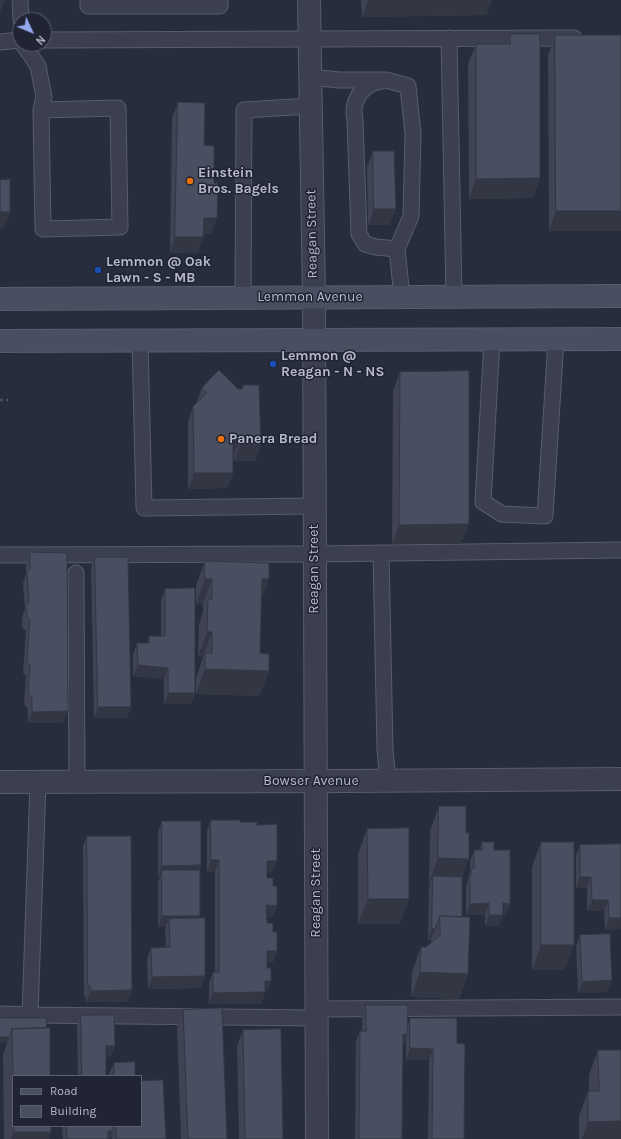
<!DOCTYPE html>
<style>
body{margin:0}
#map{position:relative;width:621px;height:1139px;overflow:hidden;background:#272d3d;font-family:Karla,sans-serif}
canvas{display:block}
.legend{position:absolute;left:12px;top:1075px;width:130px;height:52px;box-sizing:border-box;background:#202433;border:1px solid #5c606f;margin:0;padding:5px 7px;list-style:none;font-size:12px;color:#b7bbc8}
.legend li{display:flex;align-items:center;gap:8px;height:20px}
.legend b{width:20px;border:1px solid #5c606f}
.north{position:absolute;left:12px;top:12px;width:40px;height:40px;box-sizing:border-box;background:#202433;border:1px solid #5c606f;border-radius:50%;rotate:134deg;font-size:11px;font-weight:700;line-height:16px;text-align:center;color:#b7bbc8}
.north::after{content:'';display:block;margin:auto;width:14px;height:18px;background:#96a8ef;clip-path:polygon(50% 0,100% 100%,50% 72%,0 100%)}
</style>
<div id="map">
<canvas width="621" height="1139"></canvas>
<ul class="legend">
<li><b style="height:5px;background:#494e60"></b>Road</li>
<li><b style="height:11px;background:#494e61"></b>Building</li>
</ul>
<div class="north">N</div>
</div>
<script>
const c = document.querySelector('canvas').getContext('2d');
c.lineJoin = 'round';
function trace(path, color, width, dash) {
  c.strokeStyle = color;
  c.lineWidth = width;
  c.lineCap = dash ? 'butt' : 'round';
  c.setLineDash(dash || []);
  c.stroke(path);
}
function fillPath(path, color) {
  c.fillStyle = color;
  c.fill(path, 'evenodd');
}
function write(font, color, halo, rows, align = 'center') {
  c.font = font + ' Karla,sans-serif';
  c.lineWidth = 3;
  c.setLineDash([]);
  c.textBaseline = 'middle';
  c.strokeStyle = halo;
  c.fillStyle = color;
  for (const [text, x, y, turn = 0] of rows) {
    c.save();
    c.translate(x, y);
    c.rotate((+turn || 0) * Math.PI / 180);
    c.textAlign = isNaN(turn) ? turn : align;
    if (halo) c.strokeText(text, 0, 0);
    c.fillText(text, 0, 0);
    c.restore();
  }
}
const service = new Path2D(`
 M 20,0 L 21,20
 M 88,0 L 88,6 L 220,6 L 220,0
 M 449,38 L 454,297
 M 44,40 L 574,38
 M 0,42 L 20,40
 M 23,44 L 38,66 L 44,97 L 41,110 L 43,229 L 120,227 L 118,108 L 41,110
 M 310,77 L 339,80 L 386,80 L 408,86 L 413,134 L 411,216 L 397,249 L 402,297
 M 381,81 C 366,83 354,96 354,112 C 354,115 355,118 355,121 L 359,234 L 365,244 L 376,247 L 397,249
 M 243,298 L 244,110 L 310,106
 M 492,340 L 483,502 L 502,514 L 545,516 L 556,339
 M 140,341 L 144,508 L 314,506
 M 381,553 L 385,750 L 388,781
 M 0,555 L 314,554 L 621,550
 M 76,573 L 77,782
 M 316,1009 L 621,1007
 M 0,1014 L 30,1015 L 38,782
 M 30,1015 L 316,1018`);
const minor = new Path2D(`
 M 309,0 L 314,297 L 317,1139
 M 0,782 L 350,781 L 621,779`);
const secondary = new Path2D(`
 M 0,299 L 621,296
 M 0,341 L 621,339`);
trace(service, '#595d6b', 17);
trace(minor, '#595d6b', 24);
trace(secondary, '#595d6b', 24);
trace(new Path2D(`
 M 0,400 L 8,400`), '#49575d', 2.5, [3, 3]);
trace(service, '#3b3f4e', 15);
trace(minor, '#3b3f4e', 22);
trace(secondary, '#494e60', 22);
fillPath(new Path2D(`
 M 361,0 L 492,0 L 486,15 L 362,17 Z
 M 510,34 L 540,178 L 533,198 L 469,199 L 468,64 L 476,44 L 506,44 Z
 M 555,35 L 621,35 L 621,231 L 549,231 L 548,55 Z
 M 178,102 L 204,145 L 214,183 L 211,234 L 204,234 L 203,237 L 198,253 L 170,253 L 172,118 Z
 M 373,151 L 390,225 L 368,225 L 367,167 Z
 M 400,372 L 461,544 L 392,544 L 393,391 Z
 M 243,385 L 261,445 L 255,461 L 234,461 L 234,456 L 233,456 L 233,473 L 227,488 L 188,489 L 188,422 L 193,406 L 196,404 L 202,388 L 242,389 Z
 M 30,552 L 63,723 L 28,723 L 28,709 L 24,704 L 26,676 L 23,673 L 26,631 L 22,627 L 22,617 L 25,609 L 23,583 L 26,575 L 26,564 Z
 M 95,557 L 131,707 L 127,718 L 94,718 L 91,568 Z
 M 205,561 L 261,601 L 260,653 L 269,671 L 259,696 L 196,694 L 196,678 L 203,657 L 198,657 L 199,624 L 203,612 L 203,604 L 196,604 L 196,586 Z
 M 165,589 L 195,693 L 191,704 L 164,704 L 164,679 L 133,676 L 133,655 L 137,643 L 147,643 L 149,636 L 161,636 L 161,600 Z
 M 439,806 L 462,877 L 462,917 L 468,974 L 459,999 L 411,997 L 412,972 L 421,947 L 426,947 L 431,943 L 431,940 L 428,940 L 429,888 L 430,883 L 429,883 L 430,831 Z
 M 211,820 L 240,822 L 257,825 L 273,872 L 267,872 L 267,878 L 273,917 L 267,917 L 267,923 L 273,932 L 277,951 L 273,962 L 267,963 L 267,968 L 271,981 L 267,992 L 265,992 L 261,1004 L 209,1004 L 209,983 L 213,972 L 215,972 L 215,871 L 207,872 L 207,831 Z
 M 162,821 L 201,865 L 200,870 L 200,916 L 199,918 L 201,988 L 148,989 L 147,959 L 151,948 L 166,947 L 165,930 L 166,927 L 158,927 L 158,881 L 160,877 L 158,877 L 158,832 Z
 M 367,829 L 400,924 L 358,924 L 358,854 Z
 M 87,836 L 132,990 L 128,1002 L 86,1002 L 86,997 L 84,996 L 83,847 Z
 M 482,842 L 494,850 L 510,904 L 506,915 L 503,915 L 499,926 L 485,926 L 485,915 L 466,915 L 466,888 L 468,879 L 470,872 L 470,861 L 474,850 L 479,850 Z
 M 541,842 L 565,970 L 532,970 L 532,867 Z
 M 621,844 L 621,929 L 605,930 L 604,911 L 587,911 L 587,888 L 576,888 L 576,856 L 580,845 Z
 M 580,935 L 608,992 L 578,993 L 576,946 Z
 M 366,1005 L 408,1024 L 410,1018 L 457,1043 L 464,1139 L 428,1139 L 429,1060 L 406,1060 L 406,1039 L 403,1046 L 402,1139 L 355,1139 L 356,1042 L 360,1031 L 362,1031 L 362,1016 Z
 M 183,1010 L 227,1139 L 181,1139 L 177,1025 Z
 M 81,1015 L 115,1046 L 110,1057 L 106,1057 L 106,1076 L 78,1076 L 77,1026 Z
 M 0,1018 L 47,1018 L 13,1076 L 13,1126 L 51,1126 L 49,1139 L 4,1139 L 3,1054 L 7,1043 L 0,1043 Z
 M 243,1030 L 283,1139 L 239,1139 L 237,1046 Z
 M 598,1050 L 621,1139 L 579,1139 L 579,1116 L 588,1091 L 589,1091 L 589,1075 Z
 M 114,1063 L 135,1076 L 110,1076 L 109,1074 Z
 M 62,1126 L 141,1126 L 166,1139 L 112,1139 L 111,1135 L 110,1139 L 63,1139 Z`), '#3f4353');
fillPath(new Path2D(`
 M 0,0 L 5,0 L 0,13 Z
 M 368,0 L 492,0 L 486,15 L 362,17 Z
 M 540,178 L 533,198 L 469,199 L 476,179 Z
 M 374,209 L 396,209 L 390,225 L 368,225 Z
 M 556,211 L 621,211 L 621,231 L 549,231 Z
 M 0,212 L 10,212 L 4,228 L 0,228 Z
 M 204,218 L 217,218 L 211,234 L 198,233 Z
 M 175,237 L 203,237 L 198,253 L 170,253 Z
 M 233,440 L 240,440 L 234,456 L 227,456 Z
 M 240,445 L 261,445 L 255,461 L 234,461 Z
 M 194,473 L 233,473 L 227,488 L 188,489 Z
 M 469,524 L 461,544 L 392,544 L 399,525 Z
 M 205,579 L 212,579 L 203,604 L 196,604 Z
 M 262,579 L 269,579 L 260,604 Z
 M 207,632 L 212,632 L 203,657 L 198,657 Z
 M 138,665 L 168,668 L 164,679 L 133,676 Z
 M 205,669 L 269,671 L 259,696 L 196,694 Z
 M 168,693 L 195,693 L 191,704 L 164,704 Z
 M 98,707 L 131,707 L 127,718 L 94,718 Z
 M 68,711 L 63,723 L 28,723 L 32,712 Z
 M 438,858 L 469,859 L 460,884 L 433,876 L 430,883 L 429,883 Z
 M 211,860 L 219,860 L 215,871 L 207,872 Z
 M 267,861 L 277,861 L 273,872 L 263,872 Z
 M 201,865 L 197,876 L 162,870 L 160,877 L 158,877 L 162,866 Z
 M 580,877 L 591,877 L 587,888 L 576,888 Z
 M 368,899 L 409,899 L 400,924 L 358,924 Z
 M 592,900 L 608,900 L 604,911 L 587,911 Z
 M 489,903 L 485,915 L 466,915 L 470,904 Z
 M 503,903 L 510,904 L 506,915 L 503,915 L 499,926 L 485,926 L 489,915 Z
 M 266,905 L 277,906 L 273,917 L 262,917 Z
 M 162,916 L 200,916 L 196,927 L 169,919 L 166,927 L 158,927 Z
 M 609,918 L 621,918 L 621,929 L 605,930 Z
 M 432,929 L 435,929 L 431,940 L 428,940 Z
 M 541,945 L 574,945 L 565,970 L 532,970 Z
 M 267,951 L 277,951 L 273,962 L 263,963 Z
 M 420,972 L 468,974 L 459,999 L 411,997 Z
 M 205,976 L 201,988 L 148,989 L 152,977 Z
 M 612,980 L 608,992 L 578,993 L 582,982 Z
 M 265,981 L 271,981 L 267,992 L 261,992 Z
 M 132,990 L 128,1002 L 86,1002 L 90,991 Z
 M 265,992 L 261,1004 L 209,1004 L 213,993 Z
 M 403,1034 L 407,1035 L 403,1046 L 399,1046 Z
 M 0,1037 L 9,1037 L 7,1043 L 0,1043 Z
 M 106,1046 L 115,1046 L 110,1057 L 102,1057 Z
 M 410,1048 L 433,1049 L 429,1060 L 406,1060 Z
 M 621,1121 L 621,1139 L 582,1139 L 588,1122 Z
 M 108,1131 L 113,1131 L 110,1139 L 105,1139 Z
 M 14,1132 L 51,1132 L 49,1139 L 11,1139 Z`), '#333744');
const building = new Path2D(`
 M 510,34 L 540,34 L 540,178 L 476,179 L 476,44 L 510,44 Z
 M 555,35 L 621,35 L 621,211 L 556,211 Z
 M 178,102 L 205,103 L 204,145 L 214,146 L 214,183 L 218,183 L 217,218 L 204,218 L 203,237 L 175,237 Z
 M 373,151 L 394,151 L 396,209 L 374,209 Z
 M 10,179 L 10,212 L 0,212 L 0,180 Z
 M 219,370 L 238,389 L 243,389 L 243,385 L 259,385 L 261,445 L 240,445 L 240,440 L 233,440 L 233,473 L 194,473 L 193,406 L 207,393 L 202,388 Z
 M 469,371 L 469,524 L 399,525 L 400,372 Z
 M 30,552 L 67,553 L 68,711 L 32,712 L 32,698 L 28,693 L 30,665 L 27,662 L 30,619 L 27,616 L 26,605 L 29,603 L 27,572 L 30,569 Z
 M 95,557 L 128,557 L 131,707 L 98,707 Z
 M 205,561 L 269,563 L 269,579 L 262,579 L 260,653 L 269,654 L 269,671 L 205,669 L 205,653 L 212,653 L 212,632 L 207,632 L 208,599 L 212,599 L 212,579 L 205,579 Z
 M 195,588 L 195,693 L 168,693 L 168,668 L 138,665 L 137,643 L 149,643 L 149,636 L 165,636 L 165,589 Z
 M 439,806 L 466,806 L 466,833 L 469,832 L 469,859 L 438,858 Z
 M 211,820 L 240,820 L 240,822 L 257,822 L 257,825 L 277,824 L 277,861 L 267,861 L 267,878 L 273,878 L 273,886 L 277,886 L 277,906 L 266,905 L 267,923 L 273,923 L 273,932 L 277,932 L 277,951 L 267,951 L 267,968 L 271,968 L 271,981 L 265,981 L 265,992 L 213,993 L 213,972 L 219,972 L 219,860 L 211,860 Z
 M 162,821 L 201,821 L 201,865 L 162,866 Z
 M 409,828 L 409,899 L 368,899 L 367,829 Z
 M 87,836 L 131,836 L 132,990 L 90,991 L 90,986 L 88,985 Z
 M 482,842 L 494,842 L 494,850 L 510,850 L 510,904 L 503,903 L 503,915 L 489,915 L 489,903 L 470,904 L 470,877 L 472,868 L 474,868 L 474,850 L 482,850 Z
 M 541,842 L 574,842 L 574,945 L 541,945 Z
 M 621,844 L 621,918 L 609,918 L 608,900 L 592,900 L 591,877 L 580,877 L 580,845 Z
 M 162,870 L 200,870 L 200,916 L 162,916 Z
 M 433,876 L 462,877 L 462,917 L 440,916 L 435,929 L 432,929 Z
 M 440,916 L 470,917 L 468,974 L 420,972 L 421,947 L 426,947 L 440,935 Z
 M 205,918 L 205,976 L 152,977 L 151,948 L 170,947 L 169,919 Z
 M 610,934 L 612,980 L 582,982 L 580,935 Z
 M 366,1005 L 408,1005 L 407,1035 L 403,1034 L 402,1139 L 359,1139 L 360,1031 L 366,1031 Z
 M 222,1008 L 227,1139 L 188,1139 L 183,1010 Z
 M 81,1015 L 114,1015 L 115,1046 L 106,1046 L 106,1076 L 82,1076 Z
 M 0,1018 L 47,1018 L 46,1028 L 12,1029 L 9,1037 L 0,1037 Z
 M 410,1018 L 457,1018 L 457,1043 L 465,1044 L 464,1139 L 432,1139 L 433,1049 L 410,1048 Z
 M 50,1028 L 50,1076 L 13,1076 L 12,1029 Z
 M 281,1029 L 283,1139 L 245,1139 L 243,1030 Z
 M 598,1050 L 621,1050 L 621,1121 L 588,1122 L 588,1091 L 599,1091 Z
 M 135,1062 L 135,1076 L 114,1076 L 114,1063 Z
 M 163,1080 L 166,1139 L 116,1139 L 116,1126 L 141,1126 L 141,1081 Z
 M 14,1126 L 51,1126 L 51,1132 L 14,1132 Z
 M 67,1126 L 113,1126 L 113,1131 L 108,1131 L 108,1139 L 67,1139 Z`);
fillPath(building, '#494e61');
trace(building, '#333744', 1);
for (const [x, y, r, color] of [
 [190,181,4,"#e8710a"],
 [98,270,4,"#1a4fb4"],
 [273,364,4,"#1a4fb4"],
 [221,439,4,"#e8710a"]
]) {
  const dot = new Path2D();
  dot.arc(x, y, r, 0, 2 * Math.PI);
  c.fillStyle = color;
  c.fill(dot);
  trace(dot, '#202433', 1.5);
}
write('bold 14px', '#b7bbc8', '#202433', [
 ["Einstein",198,173],
 ["Bros. Bagels",198,189],
 ["Lemmon @ Oak",106,262],
 ["Lawn - S - MB",106,278],
 ["Lemmon @",281,356],
 ["Reagan - N - NS",281,372],
 ["Panera Bread",229,439]
], 'left');
write('14px', '#b7bbc8', '#202433', [
 ["Reagan Street",312,234,-91],
 ["Lemmon Avenue",310,297],
 ["Reagan Street",314,569,-90],
 ["Bowser Avenue",311,781],
 ["Reagan Street",316,893,-90]
]);
</script>
